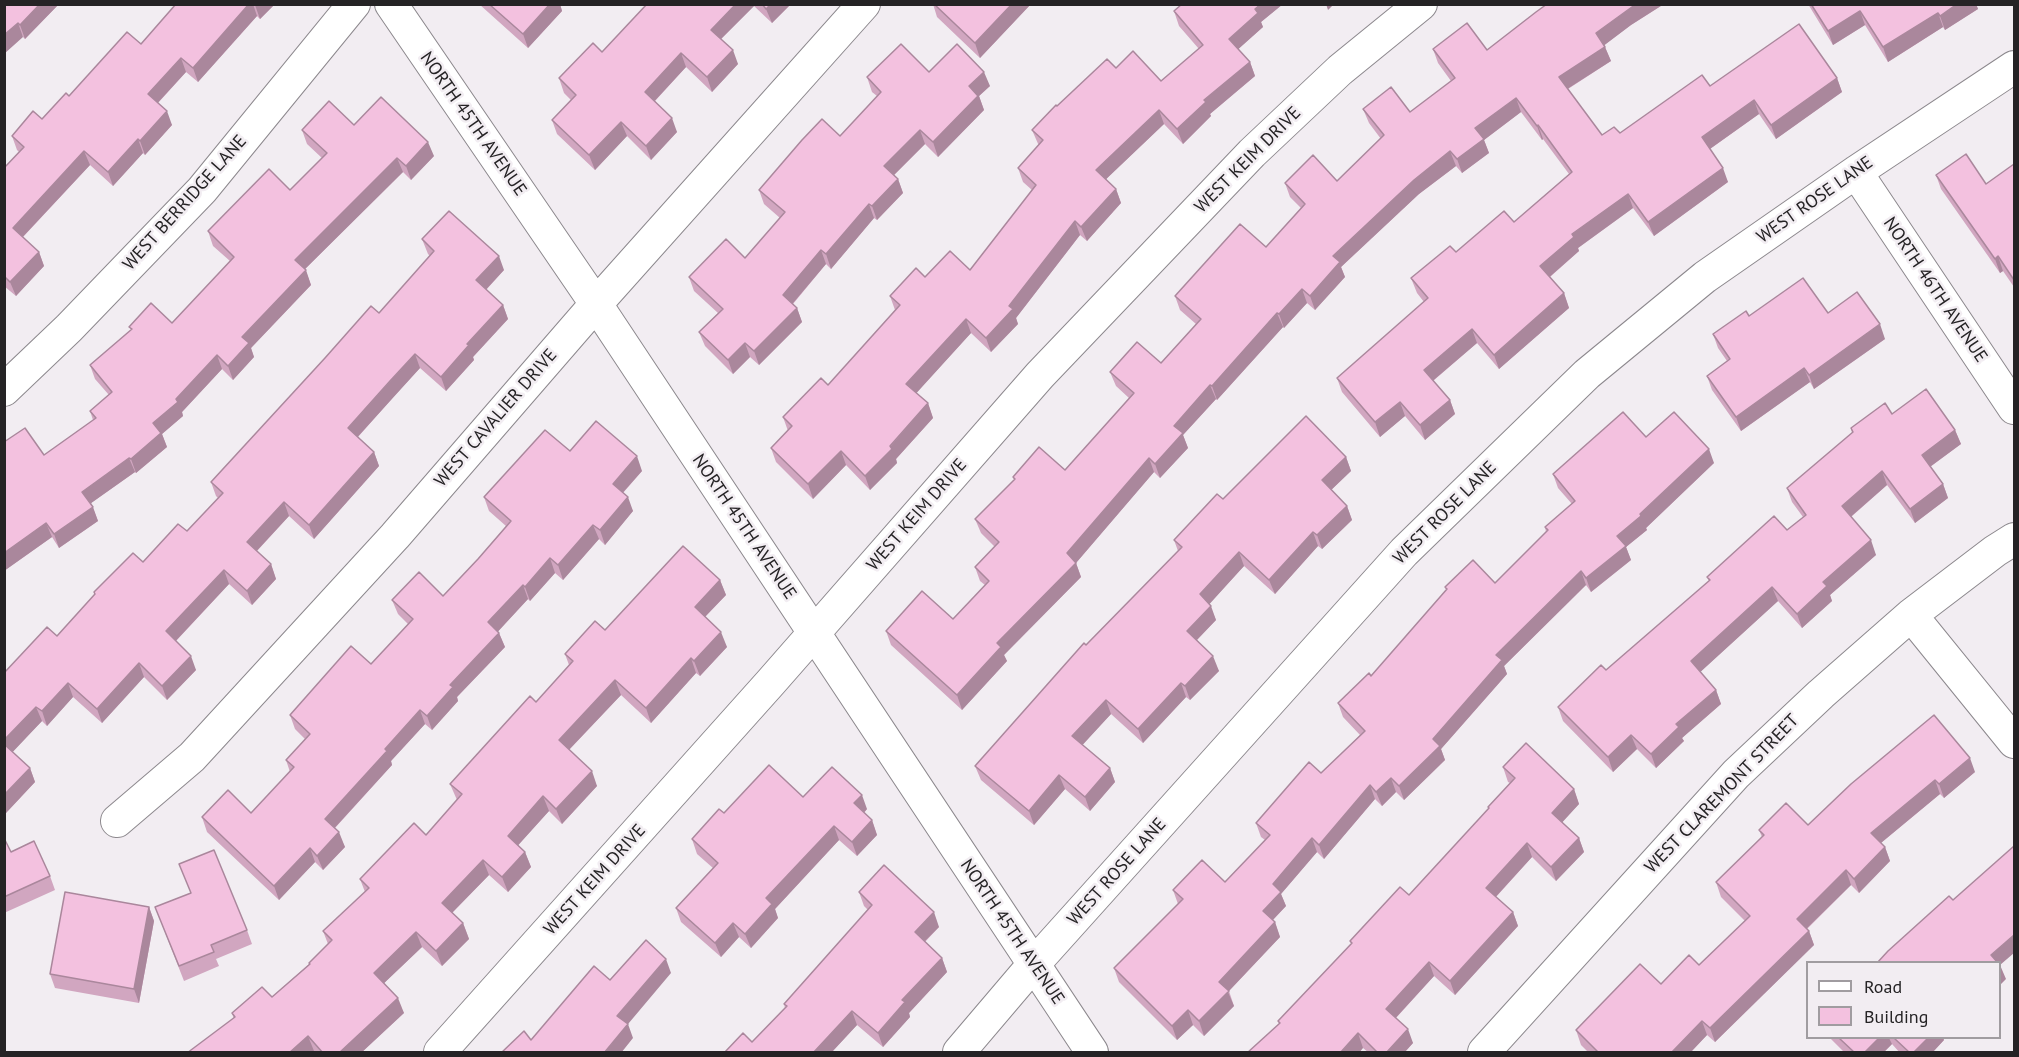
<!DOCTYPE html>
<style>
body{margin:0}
#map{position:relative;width:2019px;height:1057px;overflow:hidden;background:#f2edf2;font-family:"PT Sans",sans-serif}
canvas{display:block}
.frame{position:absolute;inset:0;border:6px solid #252325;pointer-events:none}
.legend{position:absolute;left:1806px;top:961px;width:195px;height:78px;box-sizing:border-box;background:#f2edf2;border:2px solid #a09ca0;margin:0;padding:8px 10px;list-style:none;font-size:18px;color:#252325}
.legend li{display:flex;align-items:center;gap:12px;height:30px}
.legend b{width:30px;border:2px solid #a09ca0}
</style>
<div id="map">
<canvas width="2019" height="1057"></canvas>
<div class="frame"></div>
<ul class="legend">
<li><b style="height:8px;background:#fff"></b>Road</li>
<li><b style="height:16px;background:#f3c1df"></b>Building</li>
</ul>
</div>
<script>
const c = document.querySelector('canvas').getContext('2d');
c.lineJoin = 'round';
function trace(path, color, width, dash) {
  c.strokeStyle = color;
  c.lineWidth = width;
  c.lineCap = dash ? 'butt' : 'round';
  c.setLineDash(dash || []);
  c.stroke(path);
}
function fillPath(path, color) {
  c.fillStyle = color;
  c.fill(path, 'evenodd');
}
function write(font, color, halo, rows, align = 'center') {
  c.font = font + ' "PT Sans",sans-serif';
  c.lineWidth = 5;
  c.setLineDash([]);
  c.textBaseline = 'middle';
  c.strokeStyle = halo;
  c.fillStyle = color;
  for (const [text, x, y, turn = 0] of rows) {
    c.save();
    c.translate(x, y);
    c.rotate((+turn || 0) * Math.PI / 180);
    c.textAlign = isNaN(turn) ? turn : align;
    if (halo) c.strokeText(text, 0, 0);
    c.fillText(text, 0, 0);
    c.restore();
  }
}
const street = new Path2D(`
 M 391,4 L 596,304 L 1092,1052
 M 1856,172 L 2014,408
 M 4,390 L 69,328 L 202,190 L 354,4
 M 1911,615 L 2014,742
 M 117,821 L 192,757 L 395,536 L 596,304 L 864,4
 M 440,1052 L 771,682 L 1040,375 L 1252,153 L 1340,70 L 1421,4
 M 959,1052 L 1033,965 L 1404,552 L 1587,374 L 1705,277 L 1856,172 L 2014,67
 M 1484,1052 L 1736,774 L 1821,694 L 1911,615 L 1995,551 L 2014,539`);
trace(street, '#8c888d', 34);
trace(street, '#fff', 32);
fillPath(new Path2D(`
 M 4,4 L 59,4 L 25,39 L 23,37 Z
 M 176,4 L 275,4 L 260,19 L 257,16 L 198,82 L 186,72 L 158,103 L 172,125 L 145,155 L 143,153 L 113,186 L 90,165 L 23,237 L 39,252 L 44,266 L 16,296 L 4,286 L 4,168 L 19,152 L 17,150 L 12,136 L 42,119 L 69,96 L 141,44 Z
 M 479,4 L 560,4 L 562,11 L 528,48 Z
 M 647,4 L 791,4 L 772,23 L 754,6 L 721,39 L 738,64 L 712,92 L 686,67 L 655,101 L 677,132 L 651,160 L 627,136 L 595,170 L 557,134 L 552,120 L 571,100 L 564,93 L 559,78 L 602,52 Z
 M 933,4 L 1031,4 L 980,58 L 937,17 Z
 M 1182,4 L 1283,4 L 1261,22 L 1263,27 L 1238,49 L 1250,62 L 1255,76 L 1210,114 L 1211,116 L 1183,144 L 1164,124 L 1106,179 L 1116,189 L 1121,203 L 1087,241 L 1080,235 L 1016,318 L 1018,324 L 991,352 L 971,333 L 916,393 L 928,403 L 933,418 L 896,459 L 897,463 L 870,490 L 846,465 L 813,499 L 776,462 L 771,448 L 788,431 L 783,417 L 828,385 L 895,310 L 890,296 L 925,277 L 970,270 L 1032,190 L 1023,182 L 1018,168 L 1039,146 L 1032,130 L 1057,106 L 1116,68 L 1161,81 L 1199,49 L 1179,26 L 1174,11 Z
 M 1547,4 L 1664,4 L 1631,25 L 1604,45 L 1611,61 L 1568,89 L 1602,135 L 1620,133 L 1710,86 L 1837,78 L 1842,92 L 1776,139 L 1759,114 L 1710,149 L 1728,182 L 1654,236 L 1633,208 L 1578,248 L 1579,251 L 1550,277 L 1564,293 L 1569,308 L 1499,369 L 1477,343 L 1433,381 L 1450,400 L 1455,414 L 1425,440 L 1405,416 L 1380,437 L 1342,392 L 1337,378 L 1424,302 L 1417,293 L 1411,278 L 1456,252 L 1514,222 L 1569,174 L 1543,139 L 1542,140 L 1521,112 L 1484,140 L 1489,153 L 1462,173 L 1456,166 L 1419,194 L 1341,267 L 1345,277 L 1315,310 L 1307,303 L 1284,328 L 1283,327 L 1217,400 L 1216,399 L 1183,435 L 1188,448 L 1160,478 L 1154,472 L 1076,563 L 1081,577 L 1004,655 L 1007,661 L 962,710 L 891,645 L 886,631 L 953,619 L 985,585 L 980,581 L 975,567 L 995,547 L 981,533 L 975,519 L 1014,480 L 1013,477 L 1065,470 L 1129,398 L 1116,386 L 1110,372 L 1161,363 L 1196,324 L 1180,310 L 1175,296 L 1266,247 L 1301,208 L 1290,197 L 1285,183 L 1337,181 L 1381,139 L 1369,123 L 1363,109 L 1410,112 L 1451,81 L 1438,63 L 1433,49 L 1487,50 Z
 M 1808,4 L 1976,4 L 1978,9 L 1945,30 L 1943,27 L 1888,62 L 1865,25 L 1833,45 Z
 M 929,72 L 990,86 L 979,96 L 984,110 L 938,157 L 925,144 L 894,175 L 898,179 L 903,193 L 877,220 L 874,218 L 831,269 L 826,264 L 793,304 L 797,308 L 802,322 L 759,365 L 750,357 L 733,374 L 705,346 L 699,332 L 718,313 L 694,291 L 689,277 L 745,258 L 780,218 L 764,204 L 759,190 L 840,136 L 877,96 L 872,92 L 867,77 Z
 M 354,125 L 434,156 L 411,180 L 403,172 L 305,269 L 311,285 L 251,348 L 254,357 L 233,380 L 222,369 L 182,412 L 183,416 L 162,434 L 167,447 L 136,473 L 135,472 L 91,503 L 98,521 L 59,548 L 52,537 L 4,571 L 4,442 L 44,455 L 93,420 L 90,411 L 109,395 L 95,379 L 90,365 L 131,330 L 129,327 L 172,323 L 230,261 L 213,246 L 208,231 L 290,190 L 322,158 L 307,144 L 302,130 Z
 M 2014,164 L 2014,287 L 2003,271 L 2000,273 L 1941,189 L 1936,175 L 1986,184 Z
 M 422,239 L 504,270 L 486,290 L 503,305 L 508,319 L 473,357 L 474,360 L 446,391 L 420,368 L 395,395 L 358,437 L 374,452 L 379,466 L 314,539 L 289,516 L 257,551 L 271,564 L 276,579 L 252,605 L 229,584 L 176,641 L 196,670 L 167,700 L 144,677 L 102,723 L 73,697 L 47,726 L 42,721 L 12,752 L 30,768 L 35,782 L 6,813 L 4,812 L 4,673 L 57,636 L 94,595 L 94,592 L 143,562 L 187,531 L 218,498 L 216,496 L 211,482 L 379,313 L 430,256 L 428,254 Z
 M 1828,313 L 1885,339 L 1814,389 L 1810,382 L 1741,431 L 1712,390 L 1707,376 L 1727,361 L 1718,348 L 1713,334 L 1749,316 Z
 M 1892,414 L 1955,430 L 1961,444 L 1930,467 L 1943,484 L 1948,498 L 1915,523 L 1887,485 L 1851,517 L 1876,555 L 1830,595 L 1832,601 L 1802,628 L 1778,601 L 1700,672 L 1716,690 L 1721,704 L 1682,738 L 1684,741 L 1656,768 L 1637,749 L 1613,772 L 1563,721 L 1558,707 L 1606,670 L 1709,581 L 1707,577 L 1787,530 L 1803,517 L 1792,502 L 1787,488 L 1852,433 L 1851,428 Z
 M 1646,437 L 1714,463 L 1646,528 L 1647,530 L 1626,547 L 1631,560 L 1591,592 L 1586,585 L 1504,666 L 1507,674 L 1441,749 L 1445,760 L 1404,800 L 1396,792 L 1382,806 L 1375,799 L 1324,859 L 1317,852 L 1281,894 L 1286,906 L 1273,920 L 1275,922 L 1280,937 L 1229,991 L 1234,1006 L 1204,1036 L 1193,1025 L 1177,1040 L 1119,982 L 1114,968 L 1178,904 L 1173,890 L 1225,882 L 1265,840 L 1261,837 L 1256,823 L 1321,773 L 1360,735 L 1343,717 L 1338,703 L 1371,676 L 1446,590 L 1445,587 L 1495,583 L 1546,532 L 1545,527 L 1572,504 L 1558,488 L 1553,474 Z
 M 570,451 L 642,471 L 623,493 L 633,511 L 605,545 L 599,539 L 563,580 L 555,573 L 530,601 L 528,599 L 498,631 L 499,633 L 505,647 L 457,697 L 458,701 L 432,730 L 425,724 L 391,761 L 392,765 L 335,828 L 345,847 L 323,870 L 315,862 L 279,900 L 207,832 L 202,817 L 251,813 L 290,772 L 286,760 L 305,739 L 295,729 L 290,715 L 371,664 L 408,624 L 398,614 L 392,600 L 443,596 L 478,559 L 506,526 L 489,511 L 484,497 Z
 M 1346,457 L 1351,471 L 1331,490 L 1347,506 L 1352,520 L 1322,549 L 1318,546 L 1275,594 L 1244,566 L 1209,604 L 1216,620 L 1197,640 L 1219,671 L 1190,700 L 1186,697 L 1143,743 L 1111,714 L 1082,745 L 1110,768 L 1115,782 L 1090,811 L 1065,789 L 1034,825 L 981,780 L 975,766 L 1086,645 L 1178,551 L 1174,540 L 1223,499 Z
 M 720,580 L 726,595 L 705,617 L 727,647 L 700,676 L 696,673 L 651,723 L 621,695 L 569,750 L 597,786 L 562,824 L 549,811 L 518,845 L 525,852 L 531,867 L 508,892 L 489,875 L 452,913 L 463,923 L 469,939 L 442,966 L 422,947 L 384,983 L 404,1013 L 361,1053 L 315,1053 L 314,1051 L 312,1053 L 187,1053 L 234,1019 L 232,1013 L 272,997 L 309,964 L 309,963 L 328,944 L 323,931 L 365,892 L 360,879 L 426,835 L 457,800 L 450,784 L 536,702 L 569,665 L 565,654 L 605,630 Z
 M 1503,767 L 1574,789 L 1579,804 L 1562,822 L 1579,838 L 1584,852 L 1556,881 L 1532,857 L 1496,897 L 1513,912 L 1518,926 L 1455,995 L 1434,976 L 1396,1018 L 1413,1043 L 1404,1053 L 1369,1053 L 1363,1048 L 1279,1024 L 1278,1021 L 1351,944 L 1350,941 L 1409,895 L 1489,809 L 1488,807 L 1510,783 L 1508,782 Z
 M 1975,772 L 1944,798 L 1940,794 L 1881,843 L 1885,847 L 1890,861 L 1859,893 L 1851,885 L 1807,929 L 1809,931 L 1814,945 L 1715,1042 L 1707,1035 L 1690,1053 L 1589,1053 L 1581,1045 L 1576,1030 L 1661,984 L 1699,965 L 1745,921 L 1721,897 L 1716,882 L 1762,837 L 1759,830 L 1808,825 L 1851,784 Z
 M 803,797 L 867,809 L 864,813 L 872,820 L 877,835 L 857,856 L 839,840 L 775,909 L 778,918 L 751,948 L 739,937 L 721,957 L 681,922 L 676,908 L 713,868 L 697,854 L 692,839 L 724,813 Z
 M 4,838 L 11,852 L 50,876 L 55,890 L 4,913 Z
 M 179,864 L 247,930 L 252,944 L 216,959 L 219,966 L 184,981 L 155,907 L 191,893 Z
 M 859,892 L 939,927 L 925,942 L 942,958 L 947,972 L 909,1013 L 910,1017 L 883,1047 L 857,1025 L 831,1053 L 724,1053 L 752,1042 L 785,1008 L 784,1004 L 868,910 L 864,906 Z
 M 149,907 L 154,921 L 139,1003 L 55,988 L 50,974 Z
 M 1830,1038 L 1943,1038 L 1944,1040 L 1932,1053 L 1900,1053 L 1892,1044 L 1883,1053 L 1845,1053 Z`), '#d1a6c0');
fillPath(new Path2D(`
 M 40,4 L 59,4 L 25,39 L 20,25 Z
 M 249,4 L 253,4 L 257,16 L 198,82 L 193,68 Z
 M 256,4 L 275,4 L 260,19 L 255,5 Z
 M 550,4 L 560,4 L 562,11 L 528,48 L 523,34 Z
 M 736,4 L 754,4 L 754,6 L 716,44 L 711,30 Z
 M 771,4 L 791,4 L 772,23 L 766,9 Z
 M 1012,4 L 1031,4 L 980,58 L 975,43 Z
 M 1261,4 L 1283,4 L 1261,22 L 1263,27 L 1234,53 L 1229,39 L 1255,9 Z
 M 1326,4 L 1334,4 L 1328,10 Z
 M 1636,4 L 1664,4 L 1631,25 L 1602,47 L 1596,33 Z
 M 1957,4 L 1976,4 L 1978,9 L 1945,30 L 1940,16 Z
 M 1860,11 L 1865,25 L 1833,45 L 1828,31 Z
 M 1938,13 L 1943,27 L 1888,62 L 1883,47 Z
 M 18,23 L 23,37 L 4,54 L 4,35 Z
 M 1605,47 L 1611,61 L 1564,91 L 1559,77 Z
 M 733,50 L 738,64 L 712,92 L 707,77 Z
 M 681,53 L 686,67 L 650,106 L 645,92 Z
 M 181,58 L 186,72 L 153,108 L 148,94 Z
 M 1250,62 L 1255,76 L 1210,114 L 1211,116 L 1183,144 L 1177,129 L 1204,100 Z
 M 984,72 L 990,86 L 979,96 L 984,110 L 938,157 L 933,142 L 969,86 Z
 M 1837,78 L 1842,92 L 1776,139 L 1771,125 Z
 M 1516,98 L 1521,112 L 1484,140 L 1489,153 L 1462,173 L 1457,159 L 1475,128 Z
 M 1754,100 L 1759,114 L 1707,151 L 1702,137 Z
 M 1159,110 L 1164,124 L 1101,184 L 1096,170 Z
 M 167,111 L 172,125 L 145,155 L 140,141 Z
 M 672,118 L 677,132 L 651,160 L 646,146 Z
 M 621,122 L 627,136 L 595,170 L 589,155 Z
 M 1538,125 L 1543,139 L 1542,140 L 1537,126 Z
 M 920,130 L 925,144 L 889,180 L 884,166 Z
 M 138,139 L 143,153 L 113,186 L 108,172 Z
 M 428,142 L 434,156 L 411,180 L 406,166 Z
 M 84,151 L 90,165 L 18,242 L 13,228 Z
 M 1450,151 L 1456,166 L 1419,194 L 1341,267 L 1345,277 L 1315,310 L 1310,296 L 1333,256 L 1414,180 Z
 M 397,158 L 403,172 L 300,274 L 295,260 Z
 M 1723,168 L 1728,182 L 1654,236 L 1648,222 Z
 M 898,179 L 903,193 L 877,220 L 872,206 Z
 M 1116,189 L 1121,203 L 1087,241 L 1081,227 Z
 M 1628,194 L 1633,208 L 1578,248 L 1579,251 L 1546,280 L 1540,266 L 1572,234 Z
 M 869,204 L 874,218 L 831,269 L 826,254 Z
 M 1075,221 L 1080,235 L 1016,318 L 1018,324 L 991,352 L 986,338 L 1009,306 Z
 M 821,250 L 826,264 L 788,309 L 783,295 Z
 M 39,252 L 44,266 L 16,296 L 10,282 Z
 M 499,256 L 504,270 L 481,295 L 476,280 Z
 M 1998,256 L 2003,271 L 2000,273 L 1995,259 Z
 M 306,270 L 311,285 L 251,348 L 254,357 L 233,380 L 228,366 L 242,337 Z
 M 1302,289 L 1307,303 L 1284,328 L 1279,314 Z
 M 1564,293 L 1569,308 L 1499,369 L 1494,355 Z
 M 503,305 L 508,319 L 473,357 L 474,360 L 446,391 L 441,377 L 467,344 Z
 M 797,308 L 802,322 L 759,365 L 754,351 Z
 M 1277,313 L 1283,327 L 1217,400 L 1212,386 Z
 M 966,319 L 971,333 L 912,398 L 906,384 Z
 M 1880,324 L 1885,339 L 1814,389 L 1809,375 Z
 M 1472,329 L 1477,343 L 1429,384 L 1424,370 Z
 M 745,343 L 750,357 L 733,374 L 728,360 Z
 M 415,354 L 420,368 L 353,442 L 348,428 Z
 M 217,355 L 222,369 L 182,412 L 183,416 L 162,434 L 167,447 L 136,473 L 131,459 L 153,423 Z
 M 1804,368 L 1810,382 L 1741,431 L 1736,417 Z
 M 1210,385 L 1216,399 L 1183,435 L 1188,448 L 1160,478 L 1155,464 L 1174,426 Z
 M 1450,400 L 1455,414 L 1425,440 L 1420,425 Z
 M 1400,402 L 1405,416 L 1380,437 L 1375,422 Z
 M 928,403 L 933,418 L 896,459 L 897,463 L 870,490 L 865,476 Z
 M 1955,430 L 1961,444 L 1927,469 L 1922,455 Z
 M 1709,449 L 1714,463 L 1646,528 L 1647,530 L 1626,547 L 1631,560 L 1591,592 L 1586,578 L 1617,536 Z
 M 841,451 L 846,465 L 813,499 L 808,484 Z
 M 374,452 L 379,466 L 314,539 L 309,525 Z
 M 637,456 L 642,471 L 618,498 L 613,484 Z
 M 1346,457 L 1351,471 L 1327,494 L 1322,480 Z
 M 129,458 L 135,472 L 87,506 L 82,492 Z
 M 1149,458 L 1154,472 L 1076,563 L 1081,577 L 1004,655 L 1007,661 L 962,710 L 957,695 L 1067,553 Z
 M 1882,471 L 1887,485 L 1847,520 L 1842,506 Z
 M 1943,484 L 1948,498 L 1915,523 L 1910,509 Z
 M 628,497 L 633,511 L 605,545 L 600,530 Z
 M 284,502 L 289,516 L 252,556 L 247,542 Z
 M 1347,506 L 1352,520 L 1322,549 L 1317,535 Z
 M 93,507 L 98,521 L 59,548 L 54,534 Z
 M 46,523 L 52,537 L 4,571 L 4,553 Z
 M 593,525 L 599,539 L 563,580 L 558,565 Z
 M 1313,532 L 1318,546 L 1275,594 L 1269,580 Z
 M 1871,540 L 1876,555 L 1830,595 L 1832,601 L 1802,628 L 1797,614 L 1823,582 Z
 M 1239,552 L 1244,566 L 1205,609 L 1200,594 Z
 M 550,558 L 555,573 L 530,601 L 525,587 Z
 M 271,564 L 276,579 L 252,605 L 247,591 Z
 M 224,570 L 229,584 L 171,646 L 166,631 Z
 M 1581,571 L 1586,585 L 1504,666 L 1507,674 L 1441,749 L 1445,760 L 1404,800 L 1399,786 L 1433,739 L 1496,655 Z
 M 720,580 L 726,595 L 700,622 L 695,607 Z
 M 523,585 L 528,599 L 493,637 L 488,622 Z
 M 1772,587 L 1778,601 L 1696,676 L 1691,661 Z
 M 1211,606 L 1216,620 L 1192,645 L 1187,631 Z
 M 721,632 L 727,647 L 700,676 L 694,661 Z
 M 499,633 L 505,647 L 457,697 L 458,701 L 432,730 L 427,716 L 450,685 Z
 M 191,656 L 196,670 L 167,700 L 162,686 Z
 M 1213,656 L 1219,671 L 1190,700 L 1185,686 Z
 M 691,658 L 696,673 L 651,723 L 646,708 Z
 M 139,663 L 144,677 L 102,723 L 97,709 Z
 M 615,680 L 621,695 L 564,755 L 559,740 Z
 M 68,683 L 73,697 L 47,726 L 42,711 Z
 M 1181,683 L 1186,697 L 1143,743 L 1138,729 Z
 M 1716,690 L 1721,704 L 1682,738 L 1684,741 L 1656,768 L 1651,754 L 1676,724 Z
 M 1106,700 L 1111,714 L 1077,751 L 1072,736 Z
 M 36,707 L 42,721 L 8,757 L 4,748 L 4,740 Z
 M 420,710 L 425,724 L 391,761 L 392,765 L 330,833 L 325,819 L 385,749 Z
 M 1631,735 L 1637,749 L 1613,772 L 1608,757 Z
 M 1970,758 L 1975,772 L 1944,798 L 1939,784 Z
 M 30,768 L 35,782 L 6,813 L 4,809 L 4,795 Z
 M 1110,768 L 1115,782 L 1090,811 L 1085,797 Z
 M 592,771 L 597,786 L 562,824 L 556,809 Z
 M 1059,775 L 1065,789 L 1034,825 L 1029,811 Z
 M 1391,778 L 1396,792 L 1382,806 L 1376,792 Z
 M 1935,780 L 1940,794 L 1876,847 L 1871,833 Z
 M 1370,785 L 1375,799 L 1324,859 L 1319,845 Z
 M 1574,789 L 1579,804 L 1558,827 L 1552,813 Z
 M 862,795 L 867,809 L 859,818 L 854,803 Z
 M 543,796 L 549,811 L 513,851 L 508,836 Z
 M 872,820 L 877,835 L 857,856 L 852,842 Z
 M 834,826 L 839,840 L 775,909 L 778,918 L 751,948 L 745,934 L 766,898 Z
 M 339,832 L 345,847 L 323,870 L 317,856 Z
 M 1312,838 L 1317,852 L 1281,894 L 1286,906 L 1268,925 L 1263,911 L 1273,884 Z
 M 1579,838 L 1584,852 L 1556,881 L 1551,867 Z
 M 1527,843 L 1532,857 L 1491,902 L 1486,888 Z
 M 1885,847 L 1890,861 L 1859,893 L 1854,879 Z
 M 310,848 L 315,862 L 279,900 L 274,886 Z
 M 525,852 L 531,867 L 508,892 L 502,877 Z
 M 483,860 L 489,875 L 447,918 L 442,903 Z
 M 1846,870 L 1851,885 L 1802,933 L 1797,919 Z
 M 149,907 L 154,921 L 139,1003 L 134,989 Z
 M 934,912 L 939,927 L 920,946 L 915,932 Z
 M 1513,912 L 1518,926 L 1455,995 L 1450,981 Z
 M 1275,922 L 1280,937 L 1228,992 L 1234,1006 L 1204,1036 L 1199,1021 L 1219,982 Z
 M 463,923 L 469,939 L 442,966 L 436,951 Z
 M 733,923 L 739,937 L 721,957 L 715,943 Z
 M 1809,931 L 1814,945 L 1715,1042 L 1710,1028 Z
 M 416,932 L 422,947 L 379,988 L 374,973 Z
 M 2014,935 L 2014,953 L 2000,965 L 2006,979 L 2000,985 L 2000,963 L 1994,963 L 1991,955 Z
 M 942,958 L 947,972 L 909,1013 L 910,1017 L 883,1047 L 878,1033 L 902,1000 Z
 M 666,959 L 671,973 L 623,1030 L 617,1016 Z
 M 1429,962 L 1434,976 L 1391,1023 L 1386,1009 Z
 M 398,998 L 404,1013 L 361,1053 L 339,1053 Z
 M 1188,1010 L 1193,1025 L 1177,1040 L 1172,1026 Z
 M 852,1011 L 857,1025 L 831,1053 L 813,1053 Z
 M 1702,1021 L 1707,1035 L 1690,1053 L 1671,1053 Z
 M 628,1024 L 633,1038 L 621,1053 L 604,1053 Z
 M 1408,1029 L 1413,1043 L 1404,1053 L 1386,1053 Z
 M 1358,1033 L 1363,1048 L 1359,1053 L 1340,1053 Z
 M 308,1036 L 314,1051 L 312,1053 L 289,1053 Z
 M 1879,1038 L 1889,1038 L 1892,1044 L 1883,1053 L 1864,1053 Z
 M 1928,1038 L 1943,1038 L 1944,1040 L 1932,1053 L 1913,1053 Z`), '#aa879c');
const building = new Path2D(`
 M 4,4 L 40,4 L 20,25 L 18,23 L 4,35 Z
 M 176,4 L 249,4 L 193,68 L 181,58 L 148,94 L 167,111 L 140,141 L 138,139 L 108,172 L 84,151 L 13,228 L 39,252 L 10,282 L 4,276 L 4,168 L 24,147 L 12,136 L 33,111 L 42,119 L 66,93 L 69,96 L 127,32 L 141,44 Z
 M 489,4 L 550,4 L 523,34 Z
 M 647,4 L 736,4 L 711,30 L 733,50 L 707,77 L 681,53 L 645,92 L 672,118 L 646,146 L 621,122 L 589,155 L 552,120 L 576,95 L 559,78 L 593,43 L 602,52 Z
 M 762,4 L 771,4 L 766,9 Z
 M 934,4 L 1012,4 L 975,43 Z
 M 1182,4 L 1261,4 L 1255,9 L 1258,13 L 1229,39 L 1250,62 L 1204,100 L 1206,102 L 1177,129 L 1159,110 L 1096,170 L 1116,189 L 1081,227 L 1075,221 L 1009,306 L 1013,309 L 986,338 L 966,319 L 906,384 L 928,403 L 890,446 L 892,449 L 865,476 L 841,451 L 808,484 L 771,448 L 792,426 L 783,417 L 821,378 L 828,385 L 900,305 L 890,296 L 916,268 L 925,277 L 950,251 L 970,270 L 1036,185 L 1018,168 L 1043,140 L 1032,130 L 1056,105 L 1057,106 L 1107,59 L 1116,68 L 1133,51 L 1161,81 L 1203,45 L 1174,11 Z
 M 1547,4 L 1636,4 L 1596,33 L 1605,47 L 1559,77 L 1602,135 L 1614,127 L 1620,133 L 1702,75 L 1710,86 L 1799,24 L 1837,78 L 1771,125 L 1754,100 L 1702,137 L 1723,168 L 1648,222 L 1628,194 L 1572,234 L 1574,237 L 1540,266 L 1564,293 L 1494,355 L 1472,329 L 1424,370 L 1450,400 L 1420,425 L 1400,402 L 1375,422 L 1337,378 L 1428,298 L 1411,278 L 1450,246 L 1456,252 L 1504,211 L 1514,222 L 1572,172 L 1538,125 L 1537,126 L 1516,98 L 1475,128 L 1484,139 L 1457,159 L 1450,151 L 1414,180 L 1333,256 L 1340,262 L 1310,296 L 1302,289 L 1279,314 L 1277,313 L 1212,386 L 1210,385 L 1174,426 L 1183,433 L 1155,464 L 1149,458 L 1067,553 L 1076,563 L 997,643 L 1001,647 L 957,695 L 886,631 L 922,591 L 953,619 L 989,581 L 975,567 L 999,542 L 975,519 L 1015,479 L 1013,477 L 1039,447 L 1065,470 L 1134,393 L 1110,372 L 1137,342 L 1161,363 L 1201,319 L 1175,296 L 1240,224 L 1266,247 L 1305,204 L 1285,183 L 1313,155 L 1337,181 L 1384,135 L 1363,109 L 1391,87 L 1410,112 L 1455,78 L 1433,49 L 1467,23 L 1487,50 L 1536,12 Z
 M 1811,4 L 1957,4 L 1940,16 L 1938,13 L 1883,47 L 1860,11 L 1828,31 Z
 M 901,44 L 929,72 L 957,44 L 984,72 L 969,86 L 978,96 L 933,142 L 920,130 L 884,166 L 898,179 L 872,206 L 869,204 L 826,254 L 821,250 L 783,295 L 797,308 L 754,351 L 745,343 L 728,360 L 699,332 L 723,309 L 689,277 L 726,239 L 745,258 L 785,212 L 759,190 L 802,140 L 822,119 L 840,136 L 881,92 L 867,77 Z
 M 381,97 L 428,142 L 406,166 L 397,158 L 295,260 L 306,270 L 242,337 L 249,343 L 228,366 L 217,355 L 176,399 L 178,402 L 153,423 L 161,433 L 131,459 L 129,458 L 82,492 L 93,507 L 54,534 L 46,523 L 4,553 L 4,442 L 25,428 L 44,455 L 96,418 L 90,411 L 112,392 L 90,365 L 132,329 L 129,327 L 151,303 L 172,323 L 234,257 L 208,231 L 269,169 L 290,190 L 327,153 L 302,130 L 329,101 L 354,125 Z
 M 1966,154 L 1986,184 L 2014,164 L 2014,280 L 1998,256 L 1995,259 L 1936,175 Z
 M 449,211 L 499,256 L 476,280 L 503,305 L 467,344 L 469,345 L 441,377 L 415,354 L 390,381 L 348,428 L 374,452 L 309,525 L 284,502 L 247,542 L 271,564 L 247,591 L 224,570 L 166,631 L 191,656 L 162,686 L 139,663 L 97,709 L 68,683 L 42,711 L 36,707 L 4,740 L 4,673 L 47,627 L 57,636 L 95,594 L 94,592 L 133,553 L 143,562 L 178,524 L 187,531 L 223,493 L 211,482 L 325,358 L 371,306 L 379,313 L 434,251 L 422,239 Z
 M 1803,278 L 1828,313 L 1857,292 L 1880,324 L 1809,375 L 1804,368 L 1736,417 L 1707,376 L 1730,359 L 1713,334 L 1746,311 L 1749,316 Z
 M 1926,389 L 1955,430 L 1922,455 L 1943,484 L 1910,509 L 1882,471 L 1842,506 L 1871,540 L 1823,582 L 1827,586 L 1797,614 L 1772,587 L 1691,661 L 1716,690 L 1676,724 L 1679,727 L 1651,754 L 1631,735 L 1608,757 L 1558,707 L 1601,665 L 1606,670 L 1710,580 L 1707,577 L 1774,516 L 1787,530 L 1806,515 L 1787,488 L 1853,432 L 1851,428 L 1885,403 L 1892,414 Z
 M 1623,412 L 1646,437 L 1674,412 L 1709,449 L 1640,514 L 1641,516 L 1617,536 L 1626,546 L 1586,578 L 1581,571 L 1496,655 L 1502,660 L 1433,739 L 1440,746 L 1399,786 L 1391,778 L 1376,792 L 1370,785 L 1319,845 L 1312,838 L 1273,884 L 1281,892 L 1263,911 L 1275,922 L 1219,982 L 1229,991 L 1199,1021 L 1188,1010 L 1172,1026 L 1114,968 L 1183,899 L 1173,890 L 1202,860 L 1225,882 L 1270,835 L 1256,823 L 1309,762 L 1321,773 L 1365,731 L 1338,703 L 1369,673 L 1371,676 L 1447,589 L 1445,587 L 1473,560 L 1495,583 L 1548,530 L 1545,527 L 1575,501 L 1553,474 Z
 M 1306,416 L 1346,457 L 1322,480 L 1347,506 L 1317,535 L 1313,532 L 1269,580 L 1239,552 L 1200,594 L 1211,606 L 1187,631 L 1213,656 L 1185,686 L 1181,683 L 1138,729 L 1106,700 L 1072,736 L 1110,768 L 1085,797 L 1059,775 L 1029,811 L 975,766 L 1084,643 L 1086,645 L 1182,547 L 1174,540 L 1217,494 L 1223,499 Z
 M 596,421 L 637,456 L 613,484 L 628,497 L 600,530 L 593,525 L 558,565 L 550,558 L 525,587 L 523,585 L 488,622 L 499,633 L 450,685 L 453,687 L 427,716 L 420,710 L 385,749 L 387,751 L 325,819 L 339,832 L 317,856 L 310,848 L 274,886 L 202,817 L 228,790 L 251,813 L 294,767 L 286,760 L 310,734 L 290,715 L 351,646 L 371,664 L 413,619 L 392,600 L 419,572 L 443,596 L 478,559 L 511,521 L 484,497 L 545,430 L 570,451 Z
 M 683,546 L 720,580 L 695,607 L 721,632 L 694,661 L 691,658 L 646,708 L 615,680 L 559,740 L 592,771 L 556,809 L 543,796 L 508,836 L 525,852 L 502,877 L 483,860 L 442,903 L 463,923 L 436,951 L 416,932 L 374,973 L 398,998 L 339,1053 L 323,1053 L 308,1036 L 289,1053 L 187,1053 L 235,1017 L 232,1013 L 262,987 L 272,997 L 310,964 L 309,963 L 332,940 L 323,931 L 369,888 L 360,879 L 414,823 L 426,835 L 462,794 L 450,784 L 530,696 L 536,702 L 573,661 L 565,654 L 595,621 L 605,630 Z
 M 1934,715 L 1970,758 L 1939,784 L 1935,780 L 1871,833 L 1885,847 L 1854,879 L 1846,870 L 1797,919 L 1809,931 L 1710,1028 L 1702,1021 L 1671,1053 L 1599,1053 L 1576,1030 L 1640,964 L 1661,984 L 1689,955 L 1699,965 L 1750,916 L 1716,882 L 1764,835 L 1759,830 L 1786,803 L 1808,825 L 1851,784 Z
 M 1526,743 L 1574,789 L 1552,813 L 1579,838 L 1551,867 L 1527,843 L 1486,888 L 1513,912 L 1450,981 L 1429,962 L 1386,1009 L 1408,1029 L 1386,1053 L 1378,1053 L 1358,1033 L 1340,1053 L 1247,1053 L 1280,1023 L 1278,1021 L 1352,943 L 1350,941 L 1400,887 L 1409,895 L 1489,808 L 1488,807 L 1515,778 L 1503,767 Z
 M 4,744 L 30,768 L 4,795 Z
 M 769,765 L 803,797 L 832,767 L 862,795 L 854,803 L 872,820 L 852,842 L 834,826 L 766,898 L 772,904 L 745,934 L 733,923 L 715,943 L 676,908 L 718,863 L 692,839 L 719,809 L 724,813 Z
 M 4,838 L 11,852 L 34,841 L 50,876 L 4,897 Z
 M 2014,846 L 2014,935 L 1991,955 L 1998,963 L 1877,963 L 1888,951 L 1949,896 L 1953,900 Z
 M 214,850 L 247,930 L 211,945 L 214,952 L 179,966 L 155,907 L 191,893 L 179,864 Z
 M 884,865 L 934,912 L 915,932 L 942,958 L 902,1000 L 905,1002 L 878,1033 L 852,1011 L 813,1053 L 724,1053 L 743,1033 L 752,1042 L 787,1006 L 784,1004 L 872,905 L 859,892 Z
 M 65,892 L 149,907 L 134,989 L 50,974 Z
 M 646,940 L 666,959 L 617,1016 L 628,1024 L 604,1053 L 501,1053 L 524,1031 L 531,1040 L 594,966 L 610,980 Z
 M 1839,1038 L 1879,1038 L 1864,1053 L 1855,1053 Z
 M 1894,1038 L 1928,1038 L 1913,1053 L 1910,1053 Z`);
fillPath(building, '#f3c1df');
trace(building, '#aa879c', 1.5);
write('18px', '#252325', '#f2edf2', [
 ["NORTH 45TH AVENUE",473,124,55],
 ["WEST KEIM DRIVE",1248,160,-45],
 ["WEST ROSE LANE",1815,200,-35],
 ["WEST BERRIDGE LANE",185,203,-48],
 ["NORTH 46TH AVENUE",1935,290,56],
 ["WEST CAVALIER DRIVE",496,418,-49],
 ["WEST ROSE LANE",1445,513,-45],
 ["WEST KEIM DRIVE",917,515,-49],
 ["NORTH 45TH AVENUE",744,527,56],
 ["WEST CLAREMONT STREET",1722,794,-46],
 ["WEST ROSE LANE",1117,872,-48],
 ["WEST KEIM DRIVE",595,880,-48],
 ["NORTH 45TH AVENUE",1012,932,56]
]);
</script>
